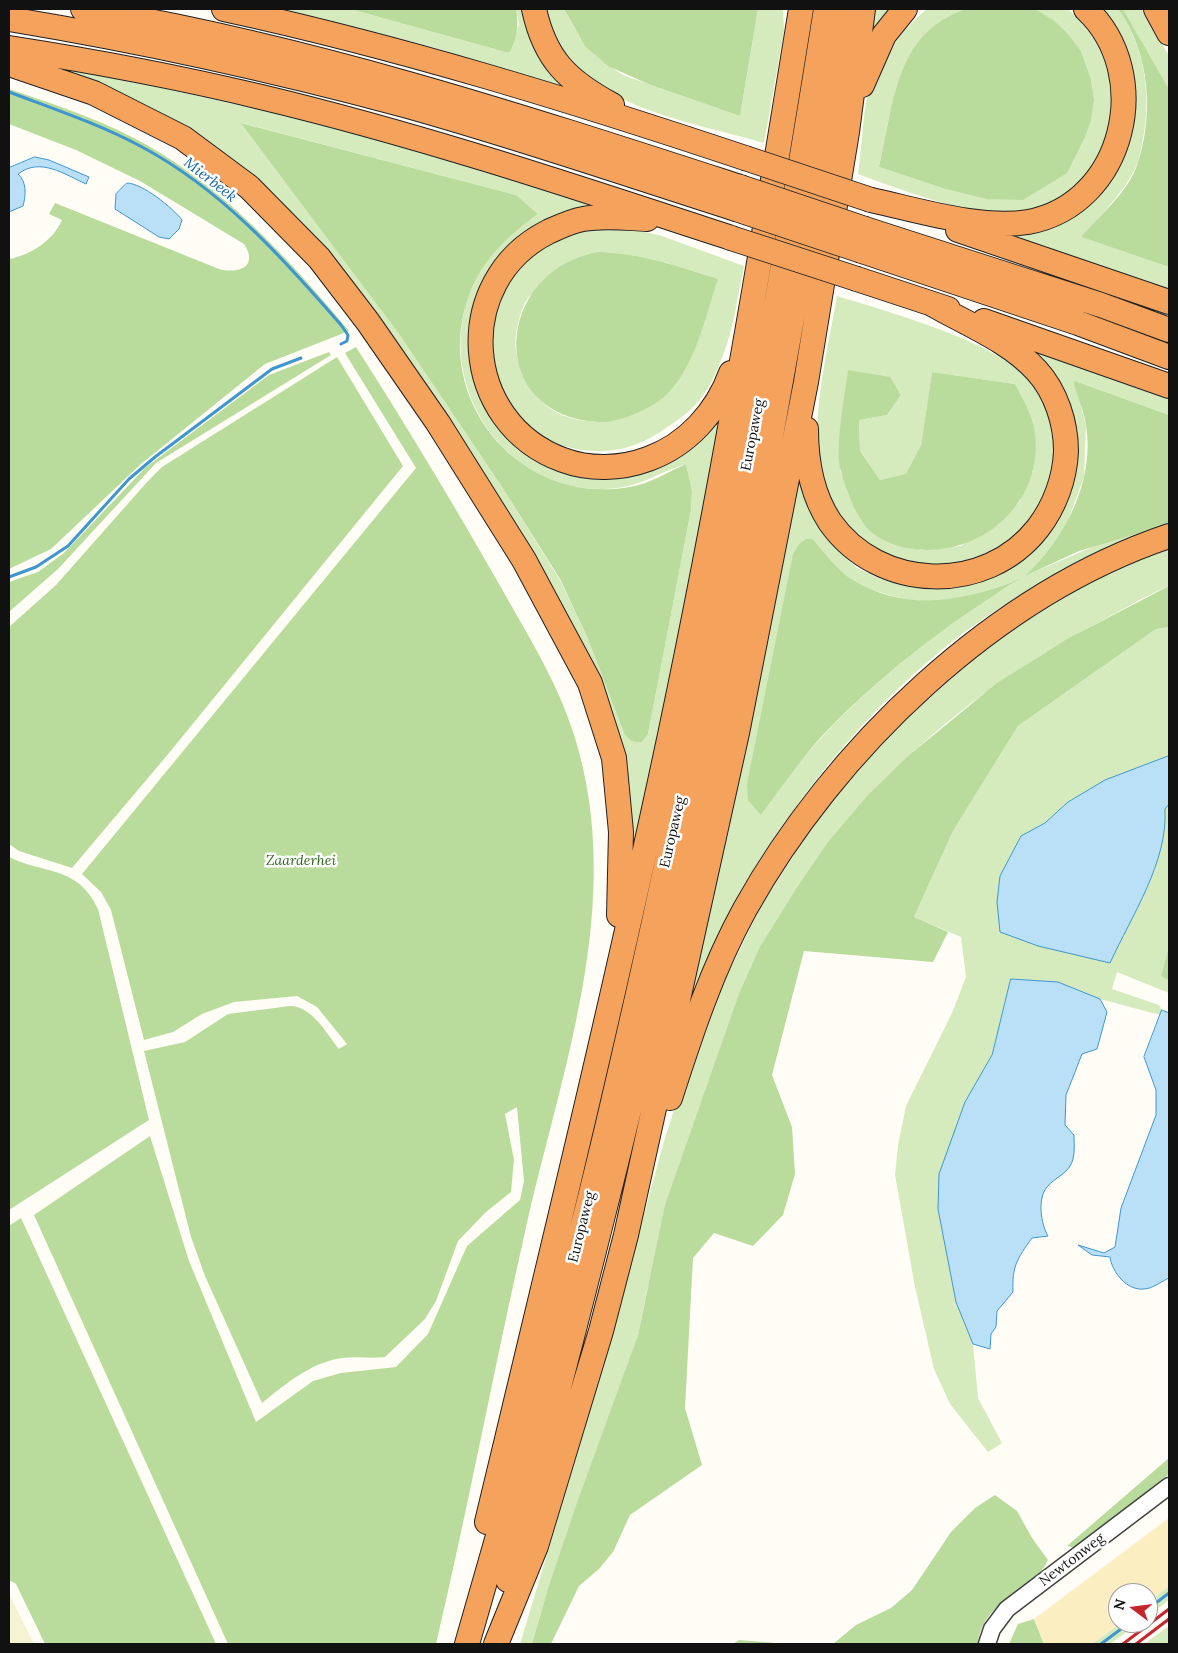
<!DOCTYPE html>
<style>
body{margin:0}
#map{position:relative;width:1178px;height:1653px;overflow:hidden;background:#fffdf5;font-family:Lora,serif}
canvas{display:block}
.frame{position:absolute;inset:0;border:10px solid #111;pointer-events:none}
.north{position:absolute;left:1108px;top:1583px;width:50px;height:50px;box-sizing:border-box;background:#fff;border:1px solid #a0a0a0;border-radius:50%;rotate:285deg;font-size:14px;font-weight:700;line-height:20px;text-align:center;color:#111}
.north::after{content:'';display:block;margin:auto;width:18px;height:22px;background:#c4262e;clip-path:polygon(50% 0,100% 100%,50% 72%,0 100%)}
</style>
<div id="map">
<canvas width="1178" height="1653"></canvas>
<div class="frame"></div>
<div class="north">N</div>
</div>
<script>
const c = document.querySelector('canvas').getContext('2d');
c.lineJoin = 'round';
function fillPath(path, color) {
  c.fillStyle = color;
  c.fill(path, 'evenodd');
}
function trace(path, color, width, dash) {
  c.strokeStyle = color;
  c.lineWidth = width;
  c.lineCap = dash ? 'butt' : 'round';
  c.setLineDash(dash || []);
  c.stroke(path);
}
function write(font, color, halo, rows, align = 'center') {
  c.font = font + ' Lora,serif';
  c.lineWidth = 5;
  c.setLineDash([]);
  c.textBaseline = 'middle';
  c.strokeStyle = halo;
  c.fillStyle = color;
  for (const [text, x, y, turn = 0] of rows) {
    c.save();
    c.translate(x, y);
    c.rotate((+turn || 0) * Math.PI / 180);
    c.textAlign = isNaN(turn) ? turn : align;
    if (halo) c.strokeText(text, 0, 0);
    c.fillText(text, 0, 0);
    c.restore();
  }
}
fillPath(new Path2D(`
 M 9,1594 L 34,1644 L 9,1644 Z`), '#f6f3d4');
fillPath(new Path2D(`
 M 283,9 L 350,9 L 509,53 L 519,24 L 516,9 L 529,9 L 587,97 L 436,48 Z
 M 543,9 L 564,9 C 581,41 593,57 625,76 L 740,116 L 758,9 L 783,9 L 784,31 L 764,143 C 697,123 601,110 559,48 C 552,37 548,21 543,9 Z
 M 874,9 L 898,9 L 872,37 Z
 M 927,9 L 967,9 C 894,33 894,104 879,167 L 945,189 L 986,199 L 1094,99 L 1091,79 L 1081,51 L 1032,9 C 1042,9 1058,6 1066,9 C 1075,13 1082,24 1088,31 C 1122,73 1118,145 1080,184 C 1069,197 1050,204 1034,209 C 1027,210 1019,214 1012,215 C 973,217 896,188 858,174 C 861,153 862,131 865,109 C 871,70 898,33 927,9 Z
 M 1096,9 L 1118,9 C 1147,49 1152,102 1141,149 C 1139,156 1138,164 1134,171 C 1121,195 1100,216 1081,237 L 1169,267 L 1169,290 L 989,229 L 1047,222 L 1126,130 Z
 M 1123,9 L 1142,9 L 1169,56 L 1169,89 Z
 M 9,59 C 142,82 276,111 407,147 C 477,167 546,192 615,213 L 545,229 L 476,333 L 530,453 L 628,473 L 724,397 L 631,877 L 621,759 L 449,428 L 231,162 ZM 242,123 L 516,195 L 538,214 C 530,221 519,227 511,234 C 493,249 478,271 470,293 C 434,385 504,491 604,489 C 640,488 654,474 686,464 L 692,491 L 691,510 L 648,734 L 642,742 L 624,733 L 588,639 L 561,582 L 502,487 L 399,334 Z
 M 596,228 L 634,230 L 659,235 L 744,266 C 737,300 733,334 719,365 C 705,400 691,412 660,432 C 614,463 554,456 516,414 C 506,404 501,390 497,378 C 479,321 509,261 563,236 C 572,232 585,231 596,228 ZM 598,252 C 640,253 678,266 718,279 L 635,414 C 590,431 539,420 522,371 C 517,358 514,348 516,334 C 518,323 521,307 528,298 C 532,293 541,289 546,285 C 564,274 581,263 598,252 Z
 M 837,296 C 886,311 989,340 1024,375 C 1079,432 1056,522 987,556 C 982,558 974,559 968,561 C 959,563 949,567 940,567 C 911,566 880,555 857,537 C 834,518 824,485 819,458 C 812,411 829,343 837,296 ZM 848,370 L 890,378 L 901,395 L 887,415 L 859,420 L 860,451 L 880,480 L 906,475 L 921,445 L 932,372 L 1015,384 L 1033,471 L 1019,503 L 961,546 L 920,550 L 867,528 L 852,502 L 840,471 Z
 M 1028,349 L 1169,398 L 1169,415 L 1075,381 L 1086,426 L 1084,477 L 1065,528 L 1049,552 L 1027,575 L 1109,540 L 1169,524 L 1169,530 C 1123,548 1075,566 1031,590 C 907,655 797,789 730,910 C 713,944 698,979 684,1013 L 798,466 L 813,515 L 827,537 L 841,554 L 857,568 L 881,579 L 906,586 L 936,589 L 963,585 L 990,576 L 1069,466 ZM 813,539 C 824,552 838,571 853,580 C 885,599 929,606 965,598 C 983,594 1000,585 1017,581 C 946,624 878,677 822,737 C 799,761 780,788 761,815 Z
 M 1169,549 L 1169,586 C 1145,596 1122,610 1099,622 C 936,709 819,824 740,991 L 647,1290 L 638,1335 L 548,1588 L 532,1644 L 520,1644 L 582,1439 L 665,1138 L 689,1063 L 724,982 L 760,908 L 824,808 L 916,704 L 1001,637 L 1091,581 L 1148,554 Z
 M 1169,627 L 1169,756 L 1105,780 L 1068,802 L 1045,823 L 1021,836 L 1000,876 L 1091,957 L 1110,962 C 1132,915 1168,862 1165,809 L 1169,804 L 1169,946 L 1161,976 L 1169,981 L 1169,993 L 1117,972 L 1112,989 L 1159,1005 L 1162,1010 L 1160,1015 L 1100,999 L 1058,982 L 1011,979 L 992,1055 L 965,1102 L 938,1209 L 956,1302 L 973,1344 L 978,1398 L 1002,1443 L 988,1452 L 950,1404 L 934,1369 L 915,1287 L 895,1175 L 898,1145 L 906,1106 L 952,1013 L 966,977 L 961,937 L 914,917 L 953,831 L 1018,726 L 1156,629 Z
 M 1169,1586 L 1169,1600 L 1148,1616 L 1148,1602 Z
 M 1120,1623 L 1139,1623 L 1110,1644 L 1092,1644 Z
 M 1169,1626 L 1168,1644 L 1144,1644 Z`), '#d5ebbd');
fillPath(new Path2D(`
 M 350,9 L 516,9 C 519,25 517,39 509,53 Z
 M 564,9 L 758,9 L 740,116 L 648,84 L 608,66 L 585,46 Z
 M 967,9 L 1035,9 L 1053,20 L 1067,33 L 1081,51 L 1091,79 L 1094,99 L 1091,120 L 1085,137 L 1067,173 L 1023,200 L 986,199 L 945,189 L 879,167 C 894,104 894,32 967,9 Z
 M 1118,9 L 1123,9 L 1169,89 L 1169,267 L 1081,237 C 1099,216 1126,194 1136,168 C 1155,117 1150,52 1118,9 Z
 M 9,89 C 50,103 93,117 132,137 C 220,182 287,257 349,331 L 265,364 L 141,464 L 51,549 L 9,569 L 9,259 C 30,255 53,241 62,220 L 49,214 L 55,203 L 219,269 C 238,274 259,267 244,244 L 140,181 L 76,150 L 9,124 Z
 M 241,123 L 516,195 L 538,214 C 509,235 483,258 470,293 C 429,397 519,507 630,487 C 649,484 668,472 686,464 L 692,491 L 691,510 L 648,734 L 642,742 C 633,743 629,740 624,733 L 588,639 L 560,579 L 502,487 L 399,334 Z
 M 598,252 C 640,253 678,266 718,279 C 705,317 696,364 668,393 C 654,408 620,423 599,422 C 485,417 493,271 598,252 Z
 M 356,347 C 406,425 453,503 499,584 C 527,634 558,682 575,738 C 626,904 561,1071 525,1232 C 494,1369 468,1508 436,1644 L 228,1644 L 34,1215 L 150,1136 L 189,1261 L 256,1422 L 313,1381 L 341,1373 L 396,1367 L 428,1334 L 467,1246 L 520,1200 L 524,1181 L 517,1107 L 505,1114 L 514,1160 L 511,1192 L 486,1212 L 458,1241 L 436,1301 L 425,1319 L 385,1357 C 371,1359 357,1356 342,1358 C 310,1363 287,1383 262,1403 L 205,1276 L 191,1237 L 144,1051 L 185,1042 L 228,1014 L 290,1006 C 312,1006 326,1033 339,1049 L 347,1044 L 317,1007 L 297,996 L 234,1002 L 202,1014 L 173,1032 L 144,1040 L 111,910 L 101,892 L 82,874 L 416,468 L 345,353 Z
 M 329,352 L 331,355 L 156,463 L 58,569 L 9,612 L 9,582 L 38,572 L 64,553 L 145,468 L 269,375 Z
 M 337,357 L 403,466 L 169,753 L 72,868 L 19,851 L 9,844 L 9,627 L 56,585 L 148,481 L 162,467 Z
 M 848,370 L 890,377 L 901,395 L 887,415 L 859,420 L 860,451 L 880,480 L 906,474 L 921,445 L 932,372 L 1015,384 C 1023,400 1033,416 1035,433 C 1044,506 976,561 907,548 C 893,545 875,538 866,527 C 855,513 846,490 841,472 C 834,449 845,396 848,370 Z
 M 1075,381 L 1169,415 L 1169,524 L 1079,551 L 1025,576 C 1065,539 1095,481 1086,425 C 1084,411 1078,398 1074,384 Z
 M 806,539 L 813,539 C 824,552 838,571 853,580 C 908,613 965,601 1020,579 C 948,623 879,676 821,737 C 799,762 780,789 761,815 L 748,800 L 747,784 L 793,554 L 799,544 Z
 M 1169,586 L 1169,627 L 1156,629 L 1018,726 L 953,831 L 914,917 L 948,932 L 933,962 L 804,951 L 772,1075 L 792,1127 L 795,1174 L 783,1215 L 753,1246 L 714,1233 L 693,1258 L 685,1408 L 702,1465 L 630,1515 L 613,1552 L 599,1569 L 579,1586 L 551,1644 L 532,1644 L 548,1588 L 578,1500 L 638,1335 L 665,1205 L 740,991 L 760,947 L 796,889 L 828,842 L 868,795 L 908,756 L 997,683 L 1067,639 Z
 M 9,857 C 46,875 77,865 98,909 L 149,1120 L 9,1210 Z
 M 1169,946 L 1169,981 L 1161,976 Z
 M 21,1218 L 216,1644 L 45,1644 L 16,1584 L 9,1580 L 9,1226 Z
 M 1169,1458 L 1169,1474 L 1075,1548 L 1067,1546 Z
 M 995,1495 L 1017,1511 L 1032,1538 L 1048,1560 C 1034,1592 982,1599 978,1644 L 833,1644 L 856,1625 L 891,1608 L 912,1590 L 951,1532 L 975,1508 Z
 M 1034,1619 L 1044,1644 L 1009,1644 L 1018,1624 Z
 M 739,1640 L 788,1644 L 733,1644 Z`), '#b9dc9c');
fillPath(new Path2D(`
 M 1169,1518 L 1169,1586 L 1148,1602 L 1148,1593 L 1118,1593 L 1120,1623 L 1092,1644 L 1044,1644 L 1034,1619 Z`), '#fbeec1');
const water = new Path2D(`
 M 35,157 L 49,160 L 89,177 L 86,184 C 64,174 40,157 18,174 C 27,182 26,195 23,206 L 9,212 L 9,168 Z
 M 127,183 C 142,183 173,208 182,220 L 179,229 L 169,239 L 159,237 L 115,209 L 116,194 Z
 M 1169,756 L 1169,804 L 1165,809 C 1168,862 1132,915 1110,963 L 1038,946 L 1000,932 L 997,902 L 1000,876 L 1021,836 L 1045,823 L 1068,802 L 1105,780 Z
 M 1011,979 L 1058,982 L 1100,999 L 1107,1012 L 1097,1049 L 1082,1054 L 1066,1095 L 1065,1125 L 1074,1135 C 1074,1142 1075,1152 1073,1159 C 1070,1173 1055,1177 1047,1187 C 1037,1199 1041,1224 1048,1236 L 1032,1238 C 1017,1259 1012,1266 1013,1292 L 997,1311 L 996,1327 L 991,1334 L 990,1349 L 973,1344 L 956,1302 L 938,1209 L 939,1174 L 965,1102 L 992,1055 Z
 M 1162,1010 L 1169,1013 L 1169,1278 C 1162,1281 1152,1289 1144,1289 C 1127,1291 1112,1272 1110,1257 L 1092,1255 L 1078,1245 L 1104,1253 L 1115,1247 L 1121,1208 L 1156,1115 L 1156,1090 L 1144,1057 Z`);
fillPath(water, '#b9e0f7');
trace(water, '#3f96cf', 1);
trace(new Path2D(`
 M 9,92 C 54,109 99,124 142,147 C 221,189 283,258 341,325 L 348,335 L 347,341 L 341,344
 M 9,577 L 36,567 L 68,546 L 129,479 L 155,457 L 272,369 L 301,358
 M 1148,1609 L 1169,1593
 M 1101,1644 L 1129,1623`), '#3f96cf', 3);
const tertiary = new Path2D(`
 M 987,1644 L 992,1629 L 1007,1609 L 1169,1486`);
const motorway = new Path2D(`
 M 83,9 C 307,46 524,117 740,187
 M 224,9 C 400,47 574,101 745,158
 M 534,9 C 545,60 568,81 612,105
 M 1156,9 L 1169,33
 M 9,19 C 142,41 274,70 404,105 C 516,136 626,174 736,209
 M 9,48 C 93,61 178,77 261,97 C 420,135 576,187 731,238
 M 9,64 L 94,93 L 183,138 L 249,187 L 319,258 L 368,322 L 438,423 L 524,560 L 590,683 L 614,758 L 621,832 L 619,915
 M 862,85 L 884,35 L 905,9
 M 871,200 C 918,210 981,230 1028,222 C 1125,204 1155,74 1086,9
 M 647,219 C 626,218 604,215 583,219 C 571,221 559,227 548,232 C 451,281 461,423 563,460 C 590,470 621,469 648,459 C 687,445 717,412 731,373
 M 865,229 L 1101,305 L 1169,330
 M 958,230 L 1169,302
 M 862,251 L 1078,323 L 1169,357
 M 857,279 L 948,309
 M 984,321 L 1169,386
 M 806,429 C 806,461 812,495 830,522 C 879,592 986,595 1038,528 C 1055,506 1065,478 1066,451 C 1066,423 1056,392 1037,371 C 1010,341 967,324 932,304
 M 670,1098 C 691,1033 712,969 745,909 C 834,749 994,595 1169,536
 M 487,1522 C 550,1260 614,998 670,735 C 721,494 762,251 801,9
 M 508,1580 C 583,1299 656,1017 714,732 C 763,492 805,250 845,9
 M 467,1644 C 516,1474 565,1304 606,1132 C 694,760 766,386 826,9
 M 496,1644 L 536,1546 L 601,1331 L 626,1235 L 737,733 L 806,382 L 847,132 L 863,9`);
trace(tertiary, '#444', 19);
trace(motorway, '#222', 26);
trace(tertiary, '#fff', 16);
trace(motorway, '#f5a25d', 24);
trace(new Path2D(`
 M 1123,1644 L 1169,1609
 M 1136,1644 L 1169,1619`), '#c4262e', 3);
const motorwayBridge = new Path2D(`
 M 745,158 L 871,200
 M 740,187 L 865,229
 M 736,209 L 862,251
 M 731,238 L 857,279`);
trace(motorwayBridge, '#222', 26, []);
trace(motorwayBridge, '#f5a25d', 24);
write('14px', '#111', '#fff', [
 ["Europaweg",753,435,-79],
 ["Europaweg",673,832,-77],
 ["Europaweg",582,1227,-76],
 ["Newtonweg",1072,1560,-37]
]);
write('italic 14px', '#2f6b1f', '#fff', [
 ["Zaarderhei",301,861]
]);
write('italic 15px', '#1768a6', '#fff', [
 ["Mierbeek",210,180,38]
]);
</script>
